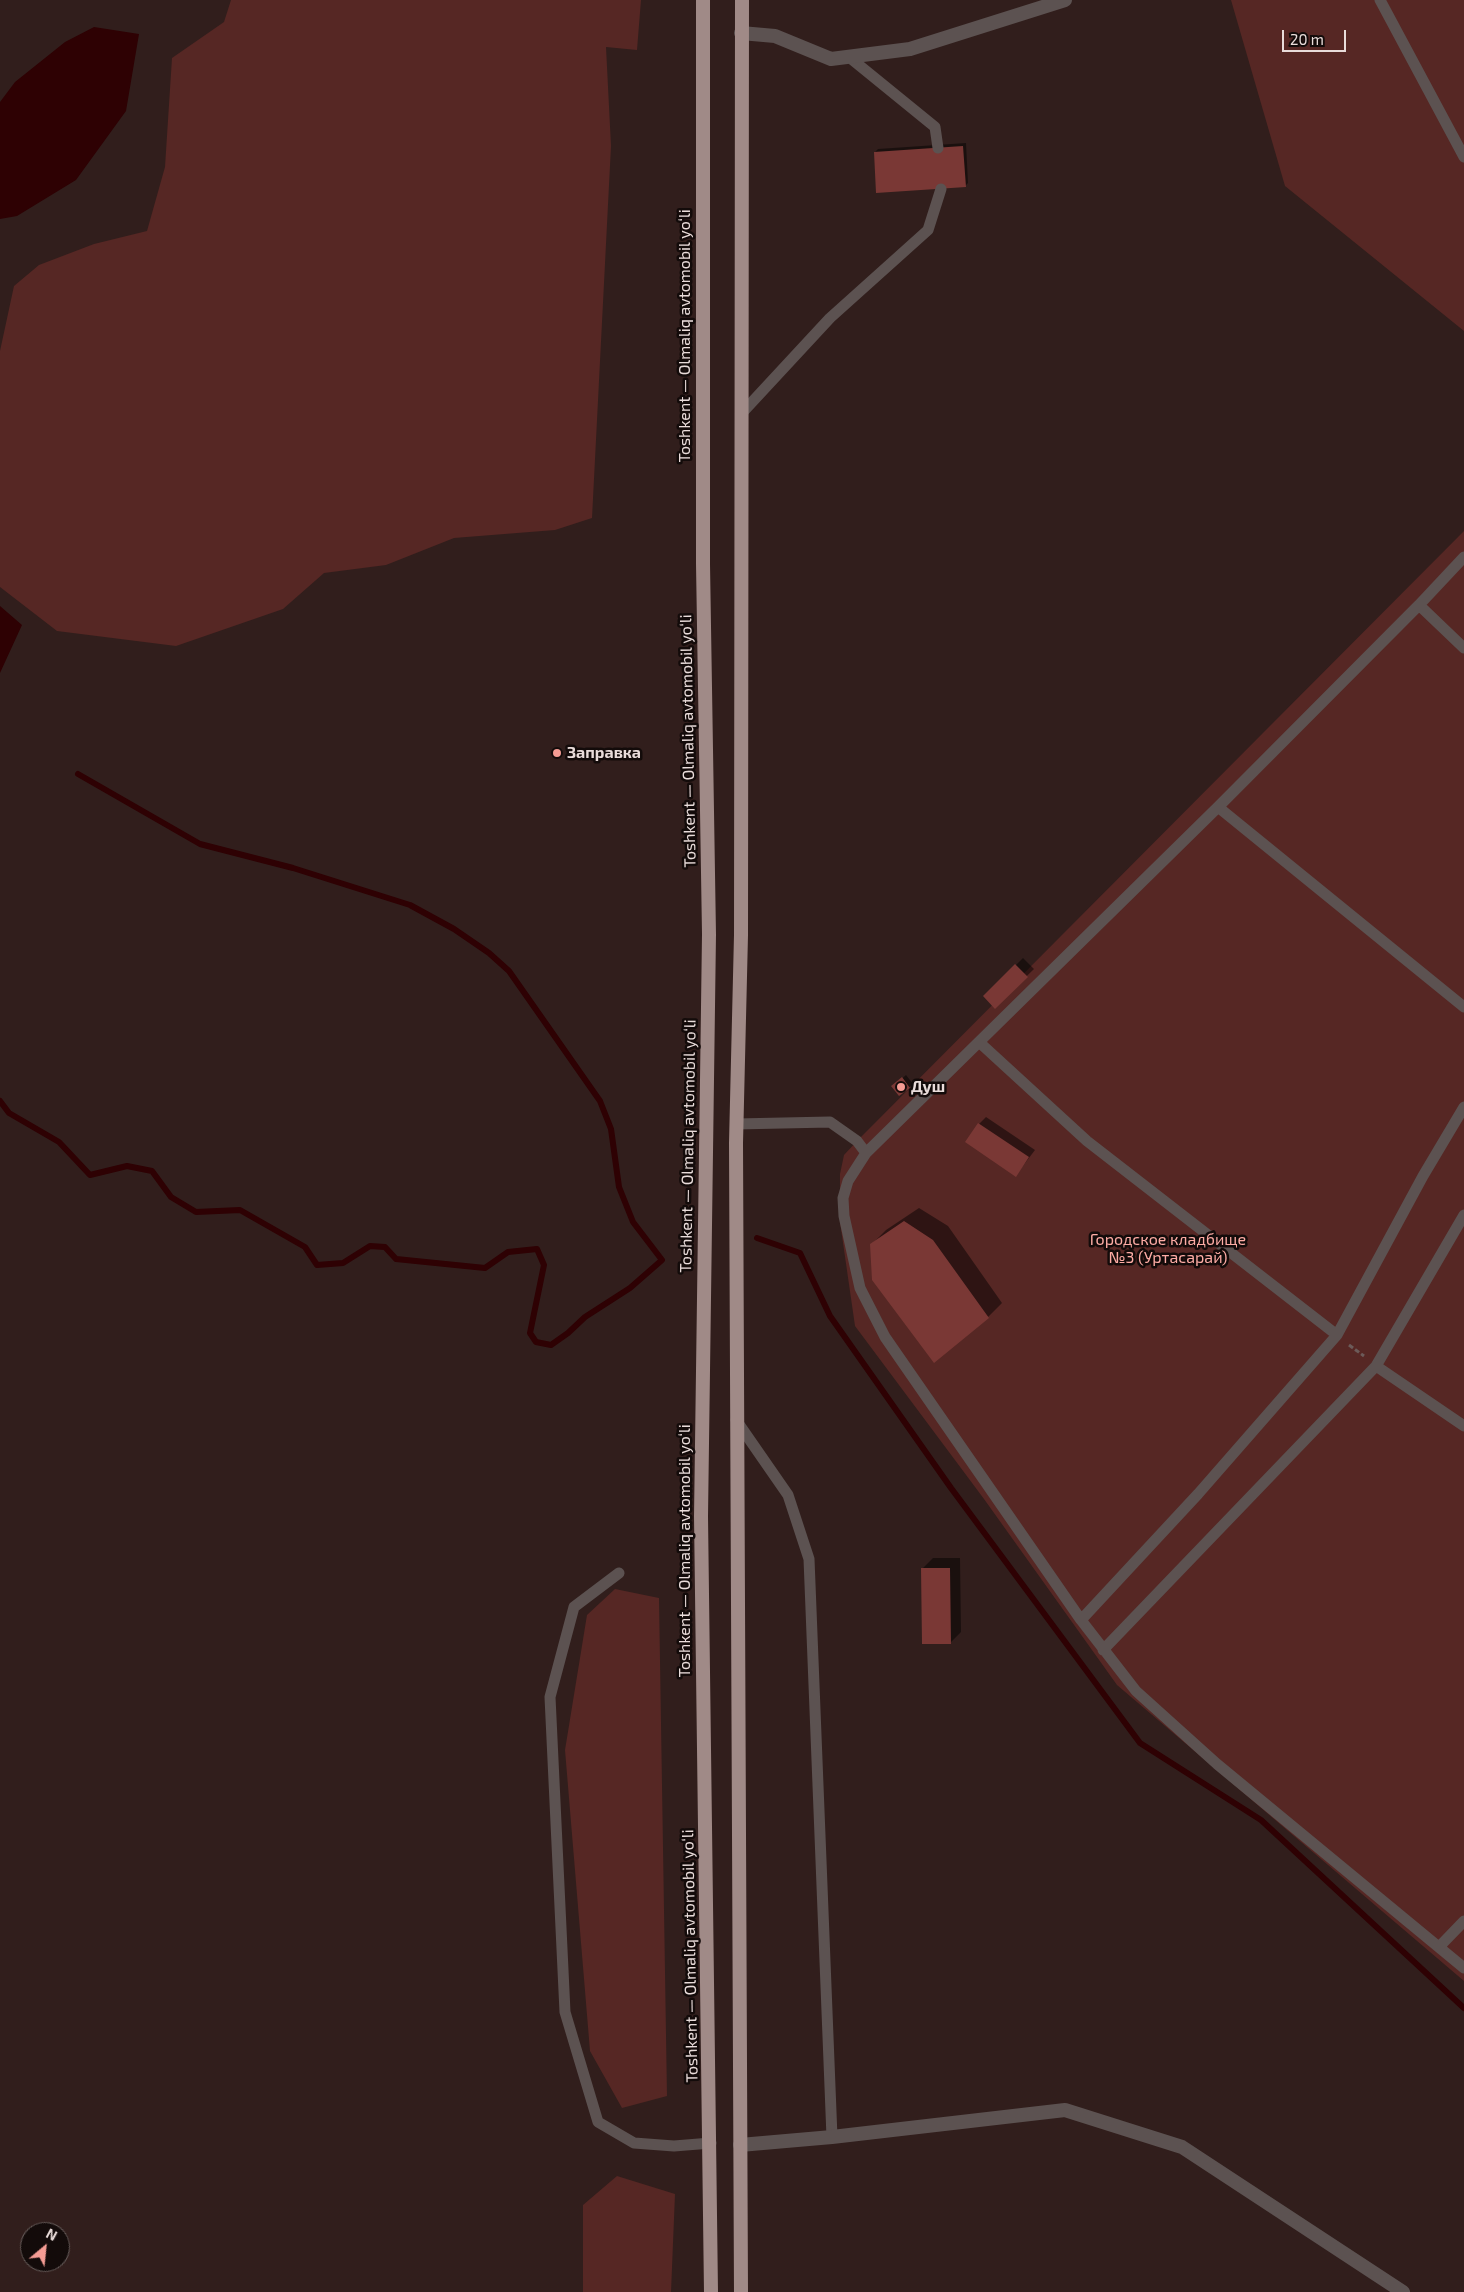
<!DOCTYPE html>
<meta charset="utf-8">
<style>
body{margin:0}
#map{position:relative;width:1464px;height:2292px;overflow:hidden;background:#311e1c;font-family:"Exo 2",sans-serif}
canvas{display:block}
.north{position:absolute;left:20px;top:2222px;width:50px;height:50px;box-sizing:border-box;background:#130b0a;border:1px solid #695f5d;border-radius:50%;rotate:28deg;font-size:14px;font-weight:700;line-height:20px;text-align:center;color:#e9dcda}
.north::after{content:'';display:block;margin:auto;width:18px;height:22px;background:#f59c94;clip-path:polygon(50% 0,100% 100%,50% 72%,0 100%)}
.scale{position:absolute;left:1282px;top:30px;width:64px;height:22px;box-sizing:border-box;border:2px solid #e9dcda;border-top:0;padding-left:6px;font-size:15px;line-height:18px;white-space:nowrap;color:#e9dcda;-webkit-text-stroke:4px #130b0a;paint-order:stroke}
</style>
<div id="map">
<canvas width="1464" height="2292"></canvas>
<div class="north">N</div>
<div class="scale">20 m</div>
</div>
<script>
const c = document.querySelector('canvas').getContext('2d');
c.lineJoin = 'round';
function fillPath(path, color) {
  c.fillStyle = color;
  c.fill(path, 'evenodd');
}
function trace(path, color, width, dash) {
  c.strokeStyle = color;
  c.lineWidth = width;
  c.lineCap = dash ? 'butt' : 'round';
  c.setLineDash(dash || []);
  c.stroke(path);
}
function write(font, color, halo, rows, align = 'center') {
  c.font = font + ' "Exo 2",sans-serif';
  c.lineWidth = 5;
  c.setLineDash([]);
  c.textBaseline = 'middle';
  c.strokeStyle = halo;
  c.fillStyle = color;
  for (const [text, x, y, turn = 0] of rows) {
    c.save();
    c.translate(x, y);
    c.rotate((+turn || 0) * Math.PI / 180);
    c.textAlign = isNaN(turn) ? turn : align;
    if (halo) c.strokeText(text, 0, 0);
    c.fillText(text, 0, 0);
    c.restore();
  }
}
fillPath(new Path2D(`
 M 231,0 L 641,0 L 637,50 L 606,47 L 611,146 L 592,518 L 555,530 L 454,538 L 386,565 L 324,573 L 283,609 L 176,646 L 57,631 L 0,587 L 0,351 L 14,286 L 39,265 L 94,244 L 147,231 L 165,167 L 172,58 L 224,22 Z
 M 1231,0 L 1464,0 L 1464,331 L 1285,186 Z
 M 1464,531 L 1464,1981 L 1117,1685 L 984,1499 L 855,1326 L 840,1222 L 840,1174 L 844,1155 L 857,1141 Z
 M 615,1589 L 659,1598 L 667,2096 L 622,2108 L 590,2051 L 565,1750 L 587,1615 Z
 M 617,2176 L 675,2194 L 671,2292 L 583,2292 L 583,2205 Z`), '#562724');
fillPath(new Path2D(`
 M 94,27 L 139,34 L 126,111 L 76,180 L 17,216 L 0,219 L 0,102 L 15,82 L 65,42 Z
 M 0,606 L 22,625 L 0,673 Z`), '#2e0103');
fillPath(new Path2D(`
 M 966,143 L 968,183 L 965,186 L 875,152 L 878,149 Z
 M 1023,958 L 1034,969 L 995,1007 L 985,996 Z
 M 906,1075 L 913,1084 L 900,1095 L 896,1084 Z
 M 986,1117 L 1035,1150 L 1016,1175 L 979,1124 Z
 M 919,1208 L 948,1226 L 1002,1303 L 988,1317 L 871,1245 L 886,1230 Z
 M 933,1558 L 960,1558 L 961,1632 L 950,1643 L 922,1569 Z`), '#0007');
trace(new Path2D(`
 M 0,1101 L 9,1113 L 59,1142 L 90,1175 L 127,1166 L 152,1171 L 171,1197 L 196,1212 L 240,1210 L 305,1247 L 317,1265 L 343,1263 L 370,1246 L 385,1247 L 396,1259 L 485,1268 L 508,1252 L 537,1249 L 544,1265 L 530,1333 L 536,1342 L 551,1345 L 568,1333 L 585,1317 L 630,1288 L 662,1260 L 633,1222 L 619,1187 L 611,1129 L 600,1101 L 509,971 L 489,953 L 454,929 L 410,905 L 293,868 L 200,844 L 78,774
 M 757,1238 L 800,1253 L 830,1316 L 951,1488 L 1140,1743 L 1261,1820 L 1464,2008`), '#2e0103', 6);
fillPath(new Path2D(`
 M 963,146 L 966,187 L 876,193 L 874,152 Z
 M 1015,964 L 1028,977 L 995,1009 L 983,996 Z
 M 902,1077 L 910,1088 L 899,1096 L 891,1086 Z
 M 978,1123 L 1029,1157 L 1016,1177 L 965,1142 Z
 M 904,1221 L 933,1240 L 989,1318 L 934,1363 L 872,1280 L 870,1244 Z
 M 921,1568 L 950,1568 L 951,1644 L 922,1644 Z`), '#7a3835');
trace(new Path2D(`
 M 1349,1345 L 1364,1356`), '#6c5b59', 3, [5, 2.5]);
trace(new Path2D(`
 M 1380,0 L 1464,157
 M 849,57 L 935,127 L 938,148
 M 741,414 L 830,318 L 928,230 L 941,189
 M 1464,557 L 1419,605 L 1218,807 L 866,1153 L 848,1181 L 843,1198 L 844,1216 L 860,1288 L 885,1337 L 1081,1620 L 1136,1691 L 1217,1764 L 1464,1968
 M 1419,605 L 1464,648
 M 1218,807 L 1464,1007
 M 979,1042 L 1087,1141 L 1337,1335
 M 736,1124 L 830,1122 L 857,1141 L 866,1153
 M 1376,1366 L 1464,1426
 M 736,1420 L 788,1495 L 809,1559 L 832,2137
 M 619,1573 L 574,1607 L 550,1697 L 565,2012 L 598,2122 L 634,2143 L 674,2146 L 711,2143
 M 1081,1620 L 1198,1494 L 1337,1335 L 1423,1176 L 1464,1107
 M 1103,1650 L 1376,1366 L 1464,1215
 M 1439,1947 L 1464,1921`), '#5c5251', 11);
trace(new Path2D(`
 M 741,33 L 775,36 L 831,59 L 910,49 L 1065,0`), '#5c5251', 14);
trace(new Path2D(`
 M 740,2145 L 832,2137 L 1065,2110 L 1182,2147 L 1403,2292`), '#5c5251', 14);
trace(new Path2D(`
 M 703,0 L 703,564 L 709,934 L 701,1516 L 711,2292
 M 741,2292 L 736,1143 L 741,935 L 742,0`), '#a08a87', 14);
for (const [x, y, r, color] of [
 [557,753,5,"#f59c94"],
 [901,1087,5,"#f59c94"]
]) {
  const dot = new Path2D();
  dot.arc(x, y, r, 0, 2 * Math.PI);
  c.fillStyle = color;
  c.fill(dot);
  trace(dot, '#130b0a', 2);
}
write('16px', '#e9dcda', '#130b0a', [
 ["Toshkent — Olmaliq avtomobil yo‘li",685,336,-90],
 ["Toshkent — Olmaliq avtomobil yo‘li",688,741,-91],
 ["Toshkent — Olmaliq avtomobil yo‘li",688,1146,-89],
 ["Toshkent — Olmaliq avtomobil yo‘li",685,1551,-90],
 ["Toshkent — Olmaliq avtomobil yo‘li",690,1956,-91]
]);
write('bold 16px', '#e9dcda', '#130b0a', [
 ["Заправка",567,753],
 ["Душ",911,1087]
], 'left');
write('16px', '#feaca5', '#130b0a', [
 ["Городское кладбище",1168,1240],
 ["№3 (Уртасарай)",1168,1258]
]);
</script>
